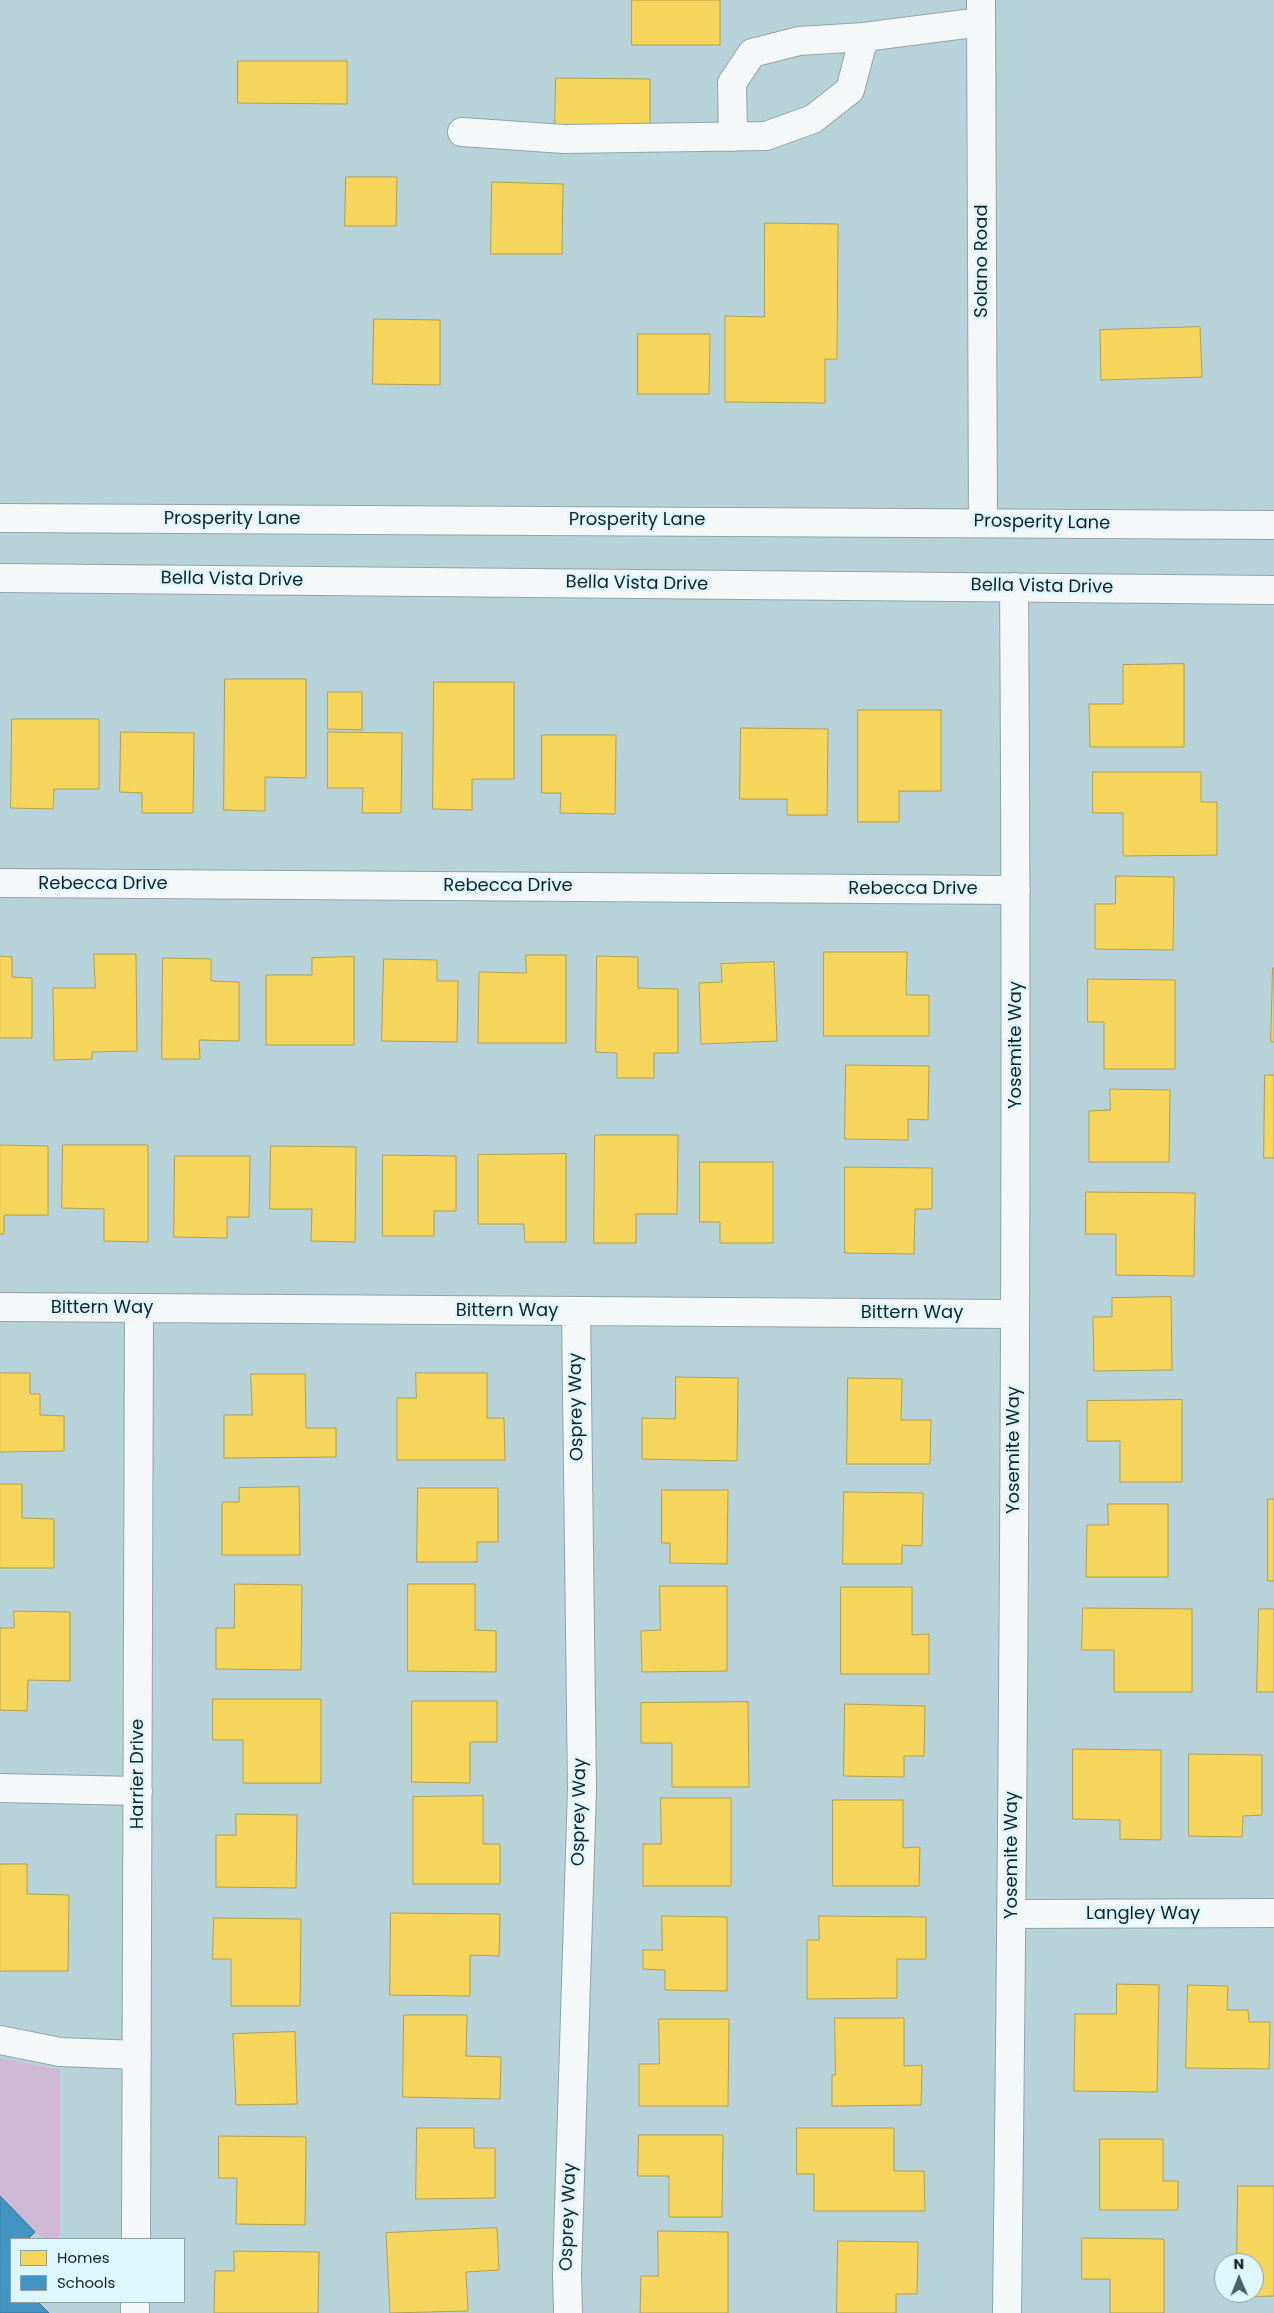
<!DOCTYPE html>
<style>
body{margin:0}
#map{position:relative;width:1274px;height:2313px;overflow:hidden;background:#b7d2d9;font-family:Poppins,sans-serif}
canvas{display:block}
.legend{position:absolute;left:10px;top:2238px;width:175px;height:65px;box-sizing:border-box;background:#def6fd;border:1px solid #8ca2a8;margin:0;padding:6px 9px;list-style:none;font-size:15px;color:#102328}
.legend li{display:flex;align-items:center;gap:10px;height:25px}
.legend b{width:25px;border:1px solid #8ca2a8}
.north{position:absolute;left:1214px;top:2253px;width:50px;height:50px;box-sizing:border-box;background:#def6fd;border:1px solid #8ca2a8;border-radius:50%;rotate:359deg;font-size:14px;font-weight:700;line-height:20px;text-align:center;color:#102328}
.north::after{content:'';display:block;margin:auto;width:18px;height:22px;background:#4a6066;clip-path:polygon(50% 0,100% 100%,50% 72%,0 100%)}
</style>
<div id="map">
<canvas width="1274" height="2313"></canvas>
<ul class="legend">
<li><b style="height:14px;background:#f6d55c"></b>Homes</li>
<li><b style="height:14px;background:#4393c3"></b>Schools</li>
</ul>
<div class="north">N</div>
</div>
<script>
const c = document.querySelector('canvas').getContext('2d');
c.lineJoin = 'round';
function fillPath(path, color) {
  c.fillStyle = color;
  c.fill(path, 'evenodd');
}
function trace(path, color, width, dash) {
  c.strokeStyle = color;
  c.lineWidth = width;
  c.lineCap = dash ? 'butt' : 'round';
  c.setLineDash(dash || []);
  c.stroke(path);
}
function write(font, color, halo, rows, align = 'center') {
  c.font = font + ' Poppins,sans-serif';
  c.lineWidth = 5;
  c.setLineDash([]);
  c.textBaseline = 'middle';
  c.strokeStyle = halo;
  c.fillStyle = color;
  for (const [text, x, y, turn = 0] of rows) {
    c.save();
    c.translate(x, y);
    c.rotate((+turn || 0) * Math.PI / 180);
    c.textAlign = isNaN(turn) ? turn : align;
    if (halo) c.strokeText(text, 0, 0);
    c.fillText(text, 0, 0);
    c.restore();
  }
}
fillPath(new Path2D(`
 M 0,2058 L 60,2070 L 60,2235 L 56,2239 L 43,2239 L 0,2196 Z`), '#cfb8d6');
const homes = new Path2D(`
 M 632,0 L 720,0 L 720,45 L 632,45 Z
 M 238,61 L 347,61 L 347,104 L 238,103 Z
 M 556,78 L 650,79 L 650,125 L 555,125 Z
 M 346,177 L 397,177 L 396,226 L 345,226 Z
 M 492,182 L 563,184 L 562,254 L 491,254 Z
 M 765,223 L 838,224 L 837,359 L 825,359 L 825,403 L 725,402 L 725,316 L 764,317 Z
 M 374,319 L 440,320 L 440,385 L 373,384 Z
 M 1200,327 L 1202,377 L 1101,380 L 1100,330 Z
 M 638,334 L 710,334 L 709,394 L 638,394 Z
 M 1184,664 L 1184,747 L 1090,747 L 1089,704 L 1123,704 L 1123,665 Z
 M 225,679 L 306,679 L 306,778 L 265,777 L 265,811 L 224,810 Z
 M 434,682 L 514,682 L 514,779 L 472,779 L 472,810 L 433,809 Z
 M 328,692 L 362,692 L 362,730 L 328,729 Z
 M 858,710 L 941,710 L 941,791 L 899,791 L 899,822 L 858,822 Z
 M 12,719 L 99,719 L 99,789 L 54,789 L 53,809 L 11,808 Z
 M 741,728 L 828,729 L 827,815 L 787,815 L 787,799 L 740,799 Z
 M 121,732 L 194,733 L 193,813 L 142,813 L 142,793 L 120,792 Z
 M 328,732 L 402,733 L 401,813 L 362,813 L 363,788 L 328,788 Z
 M 542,735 L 616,735 L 615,814 L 560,813 L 561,793 L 542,793 Z
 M 1093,772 L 1201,772 L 1201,802 L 1217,802 L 1217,855 L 1123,856 L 1123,813 L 1093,813 Z
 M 1116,876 L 1174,877 L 1173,950 L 1095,949 L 1095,904 L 1115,904 Z
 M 824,952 L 907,952 L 906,995 L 929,995 L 929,1036 L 824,1036 Z
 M 94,954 L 136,954 L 137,1051 L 92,1052 L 92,1059 L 54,1060 L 53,988 L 95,988 Z
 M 526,955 L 566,955 L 566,1043 L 478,1043 L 479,972 L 526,973 Z
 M 0,956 L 12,957 L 12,977 L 32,978 L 32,1038 L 0,1038 Z
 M 597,956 L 638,957 L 638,988 L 678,989 L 678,1053 L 654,1053 L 654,1078 L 617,1078 L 617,1053 L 596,1052 Z
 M 354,957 L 354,1045 L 266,1045 L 266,975 L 312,975 L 312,958 Z
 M 163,958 L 211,959 L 211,981 L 239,982 L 239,1041 L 199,1040 L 200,1059 L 162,1059 Z
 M 384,959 L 437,960 L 437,981 L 458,981 L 457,1042 L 382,1041 Z
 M 774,962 L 777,1041 L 701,1044 L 699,983 L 722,982 L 721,964 Z
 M 1273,968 L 1274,968 L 1274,1042 L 1271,1042 Z
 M 1088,979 L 1175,980 L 1175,1069 L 1104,1069 L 1104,1022 L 1088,1022 Z
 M 846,1065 L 929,1066 L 928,1120 L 908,1119 L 908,1140 L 845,1139 Z
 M 1265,1075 L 1274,1075 L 1274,1158 L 1264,1158 Z
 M 1110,1089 L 1170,1090 L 1169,1162 L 1089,1162 L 1089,1111 L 1110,1110 Z
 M 595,1135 L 678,1135 L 677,1214 L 636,1214 L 636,1243 L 594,1243 Z
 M 0,1145 L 48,1146 L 48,1215 L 4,1215 L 4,1234 L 0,1234 Z
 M 63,1145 L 148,1145 L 148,1242 L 104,1241 L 104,1209 L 62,1208 Z
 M 271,1146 L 356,1147 L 355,1242 L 311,1241 L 312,1209 L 270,1209 Z
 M 566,1154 L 566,1242 L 525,1242 L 524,1224 L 478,1224 L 478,1155 Z
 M 383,1155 L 456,1156 L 456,1211 L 434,1211 L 434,1236 L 383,1236 Z
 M 175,1156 L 250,1156 L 249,1217 L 227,1217 L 227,1238 L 174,1237 Z
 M 700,1162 L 773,1162 L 773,1243 L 720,1243 L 720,1222 L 700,1222 Z
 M 845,1167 L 932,1168 L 932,1209 L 915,1209 L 914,1254 L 845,1253 Z
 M 1086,1192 L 1195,1193 L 1194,1276 L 1116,1275 L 1116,1234 L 1086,1234 Z
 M 1171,1297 L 1172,1370 L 1094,1371 L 1093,1317 L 1112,1317 L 1112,1298 Z
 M 0,1373 L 30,1373 L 30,1394 L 40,1394 L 40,1415 L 64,1416 L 64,1451 L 0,1452 Z
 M 416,1373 L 487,1373 L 487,1418 L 504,1418 L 505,1460 L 397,1460 L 397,1398 L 416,1398 Z
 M 251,1374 L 305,1374 L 306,1428 L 336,1428 L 336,1457 L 224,1458 L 224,1415 L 252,1415 Z
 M 676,1377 L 738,1378 L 737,1461 L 642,1459 L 642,1418 L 675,1419 Z
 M 848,1378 L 902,1379 L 901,1420 L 931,1420 L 930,1464 L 847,1464 Z
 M 1182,1400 L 1182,1482 L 1120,1482 L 1120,1441 L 1087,1441 L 1087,1401 Z
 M 0,1484 L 22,1484 L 22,1518 L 54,1519 L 54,1568 L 0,1568 Z
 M 299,1487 L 300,1555 L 222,1555 L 222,1502 L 239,1502 L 239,1488 Z
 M 418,1488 L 498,1488 L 498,1542 L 477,1542 L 477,1562 L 417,1562 Z
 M 662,1490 L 728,1490 L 727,1564 L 670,1563 L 670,1543 L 662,1543 Z
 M 844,1492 L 923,1493 L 922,1546 L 902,1545 L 902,1564 L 843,1564 Z
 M 1268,1499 L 1274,1499 L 1274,1581 L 1268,1581 Z
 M 1108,1504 L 1168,1504 L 1168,1577 L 1086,1577 L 1087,1525 L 1108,1525 Z
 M 235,1584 L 302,1585 L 301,1670 L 216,1669 L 216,1628 L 234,1628 Z
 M 408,1584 L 475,1584 L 475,1630 L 496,1631 L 496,1672 L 408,1671 Z
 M 660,1586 L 727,1586 L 727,1671 L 642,1672 L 641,1631 L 660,1630 Z
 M 841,1587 L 912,1587 L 912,1635 L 929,1634 L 929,1674 L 841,1674 Z
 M 1083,1608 L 1192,1609 L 1192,1692 L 1114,1692 L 1114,1650 L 1082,1650 Z
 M 1259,1609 L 1274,1609 L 1274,1692 L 1257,1692 Z
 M 14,1611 L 70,1612 L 70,1681 L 28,1680 L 27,1711 L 0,1710 L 0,1628 L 14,1628 Z
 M 213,1699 L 321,1699 L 321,1783 L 243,1783 L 243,1740 L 213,1740 Z
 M 412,1701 L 497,1701 L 497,1742 L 470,1742 L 470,1783 L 412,1782 Z
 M 748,1702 L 749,1787 L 672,1787 L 672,1743 L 641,1743 L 641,1703 Z
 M 845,1704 L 925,1706 L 924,1756 L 904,1756 L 904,1777 L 844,1776 Z
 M 1073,1749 L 1161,1750 L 1161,1840 L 1120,1839 L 1120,1820 L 1073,1819 Z
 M 1189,1754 L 1262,1755 L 1262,1815 L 1243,1816 L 1242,1837 L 1189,1836 Z
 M 483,1796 L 483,1844 L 500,1844 L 500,1884 L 413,1884 L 413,1797 Z
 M 661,1798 L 731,1798 L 731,1886 L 643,1886 L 643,1844 L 661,1844 Z
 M 833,1800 L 903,1800 L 903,1848 L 920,1847 L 919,1886 L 833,1886 Z
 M 236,1814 L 297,1815 L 296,1888 L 216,1887 L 216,1835 L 236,1835 Z
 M 0,1864 L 27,1864 L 27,1894 L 69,1895 L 68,1971 L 0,1971 Z
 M 391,1913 L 500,1914 L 499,1956 L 470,1955 L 470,1996 L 390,1995 Z
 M 662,1916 L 727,1917 L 727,1991 L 665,1990 L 665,1970 L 643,1969 L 643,1950 L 662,1950 Z
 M 819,1916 L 926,1917 L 926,1959 L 897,1959 L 897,1998 L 807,1999 L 807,1940 L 819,1940 Z
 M 214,1918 L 301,1919 L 300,2006 L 231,2006 L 231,1959 L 213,1959 Z
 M 1117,1984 L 1159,1985 L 1157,2092 L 1074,2091 L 1075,2014 L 1116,2014 Z
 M 1188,1985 L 1228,1986 L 1227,2010 L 1248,2010 L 1249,2022 L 1270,2022 L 1269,2069 L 1186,2068 Z
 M 404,2015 L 467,2015 L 466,2056 L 501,2057 L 500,2099 L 403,2097 Z
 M 835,2018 L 904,2018 L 904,2066 L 922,2065 L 921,2105 L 832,2106 L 832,2075 L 835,2075 Z
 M 659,2019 L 729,2019 L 728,2106 L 639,2106 L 639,2064 L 659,2064 Z
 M 295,2032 L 297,2104 L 236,2105 L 233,2034 Z
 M 417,2128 L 474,2128 L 474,2148 L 495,2148 L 495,2198 L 416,2199 Z
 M 797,2128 L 894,2128 L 894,2171 L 924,2171 L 925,2211 L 814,2211 L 814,2174 L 797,2174 Z
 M 639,2135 L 723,2135 L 722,2217 L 669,2217 L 669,2176 L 638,2176 Z
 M 219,2136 L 306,2137 L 305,2225 L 236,2224 L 237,2178 L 219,2178 Z
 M 1100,2139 L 1163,2139 L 1163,2181 L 1178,2181 L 1178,2210 L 1100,2210 Z
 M 1238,2186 L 1274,2186 L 1274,2296 L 1237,2297 L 1237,2293 L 1254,2293 L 1254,2263 L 1237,2263 Z
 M 497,2228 L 499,2270 L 466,2272 L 468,2311 L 390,2313 L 386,2233 Z
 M 658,2231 L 728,2232 L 728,2313 L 640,2313 L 641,2276 L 658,2276 Z
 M 1082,2238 L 1164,2239 L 1164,2313 L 1110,2313 L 1110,2279 L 1082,2279 Z
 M 838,2241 L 918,2242 L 917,2294 L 896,2294 L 896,2313 L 837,2313 Z
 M 234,2251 L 319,2252 L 318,2313 L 214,2313 L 215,2271 L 234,2271 Z`);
fillPath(homes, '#f6d55c');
trace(homes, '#b1a04c', 1);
const schools = new Path2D(`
 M 0,2196 L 35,2232 L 28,2239 L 11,2239 L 11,2302 L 38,2302 L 49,2313 L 0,2313 Z`);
fillPath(schools, '#4393c3');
trace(schools, '#347194', 1);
const minor = new Path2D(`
 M 981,0 L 983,522
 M 462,132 L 564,139 L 766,136 L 813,119 L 850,90 L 864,37 L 981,22
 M 733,137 L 732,83 L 752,53 L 799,41 L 864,37
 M 0,518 L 1274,525
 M 0,578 L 1274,590
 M 0,883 L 1016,890
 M 0,1307 L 1014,1314
 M 0,1788 L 138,1791
 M 1012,1914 L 1274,1913
 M 0,2040 L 60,2052 L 137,2055
 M 136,2239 L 139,1308
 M 135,2313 L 135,2302
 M 568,2313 L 567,2273 L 582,1789 L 576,1311
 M 1007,2313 C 1014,1738 1018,1162 1014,587`);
trace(minor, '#8fa4aa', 30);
trace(minor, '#f4f8f9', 28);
write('18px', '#102328', '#def6fd', [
 ["Solano Road",982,261,-90],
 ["Prosperity Lane",232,519],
 ["Prosperity Lane",637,520],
 ["Prosperity Lane",1042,523,1],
 ["Bella Vista Drive",232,580,1],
 ["Bella Vista Drive",637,584,1],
 ["Bella Vista Drive",1042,587,1],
 ["Rebecca Drive",103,884],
 ["Rebecca Drive",508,886],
 ["Rebecca Drive",913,889],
 ["Yosemite Way",1016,1045,-90],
 ["Bittern Way",102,1308],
 ["Bittern Way",507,1311],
 ["Bittern Way",912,1313],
 ["Osprey Way",577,1407,-91],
 ["Yosemite Way",1014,1450,-90],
 ["Harrier Drive",138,1774,-90],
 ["Osprey Way",580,1812,-89],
 ["Yosemite Way",1012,1855,-90],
 ["Langley Way",1143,1914],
 ["Osprey Way",569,2217,-88]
]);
</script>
